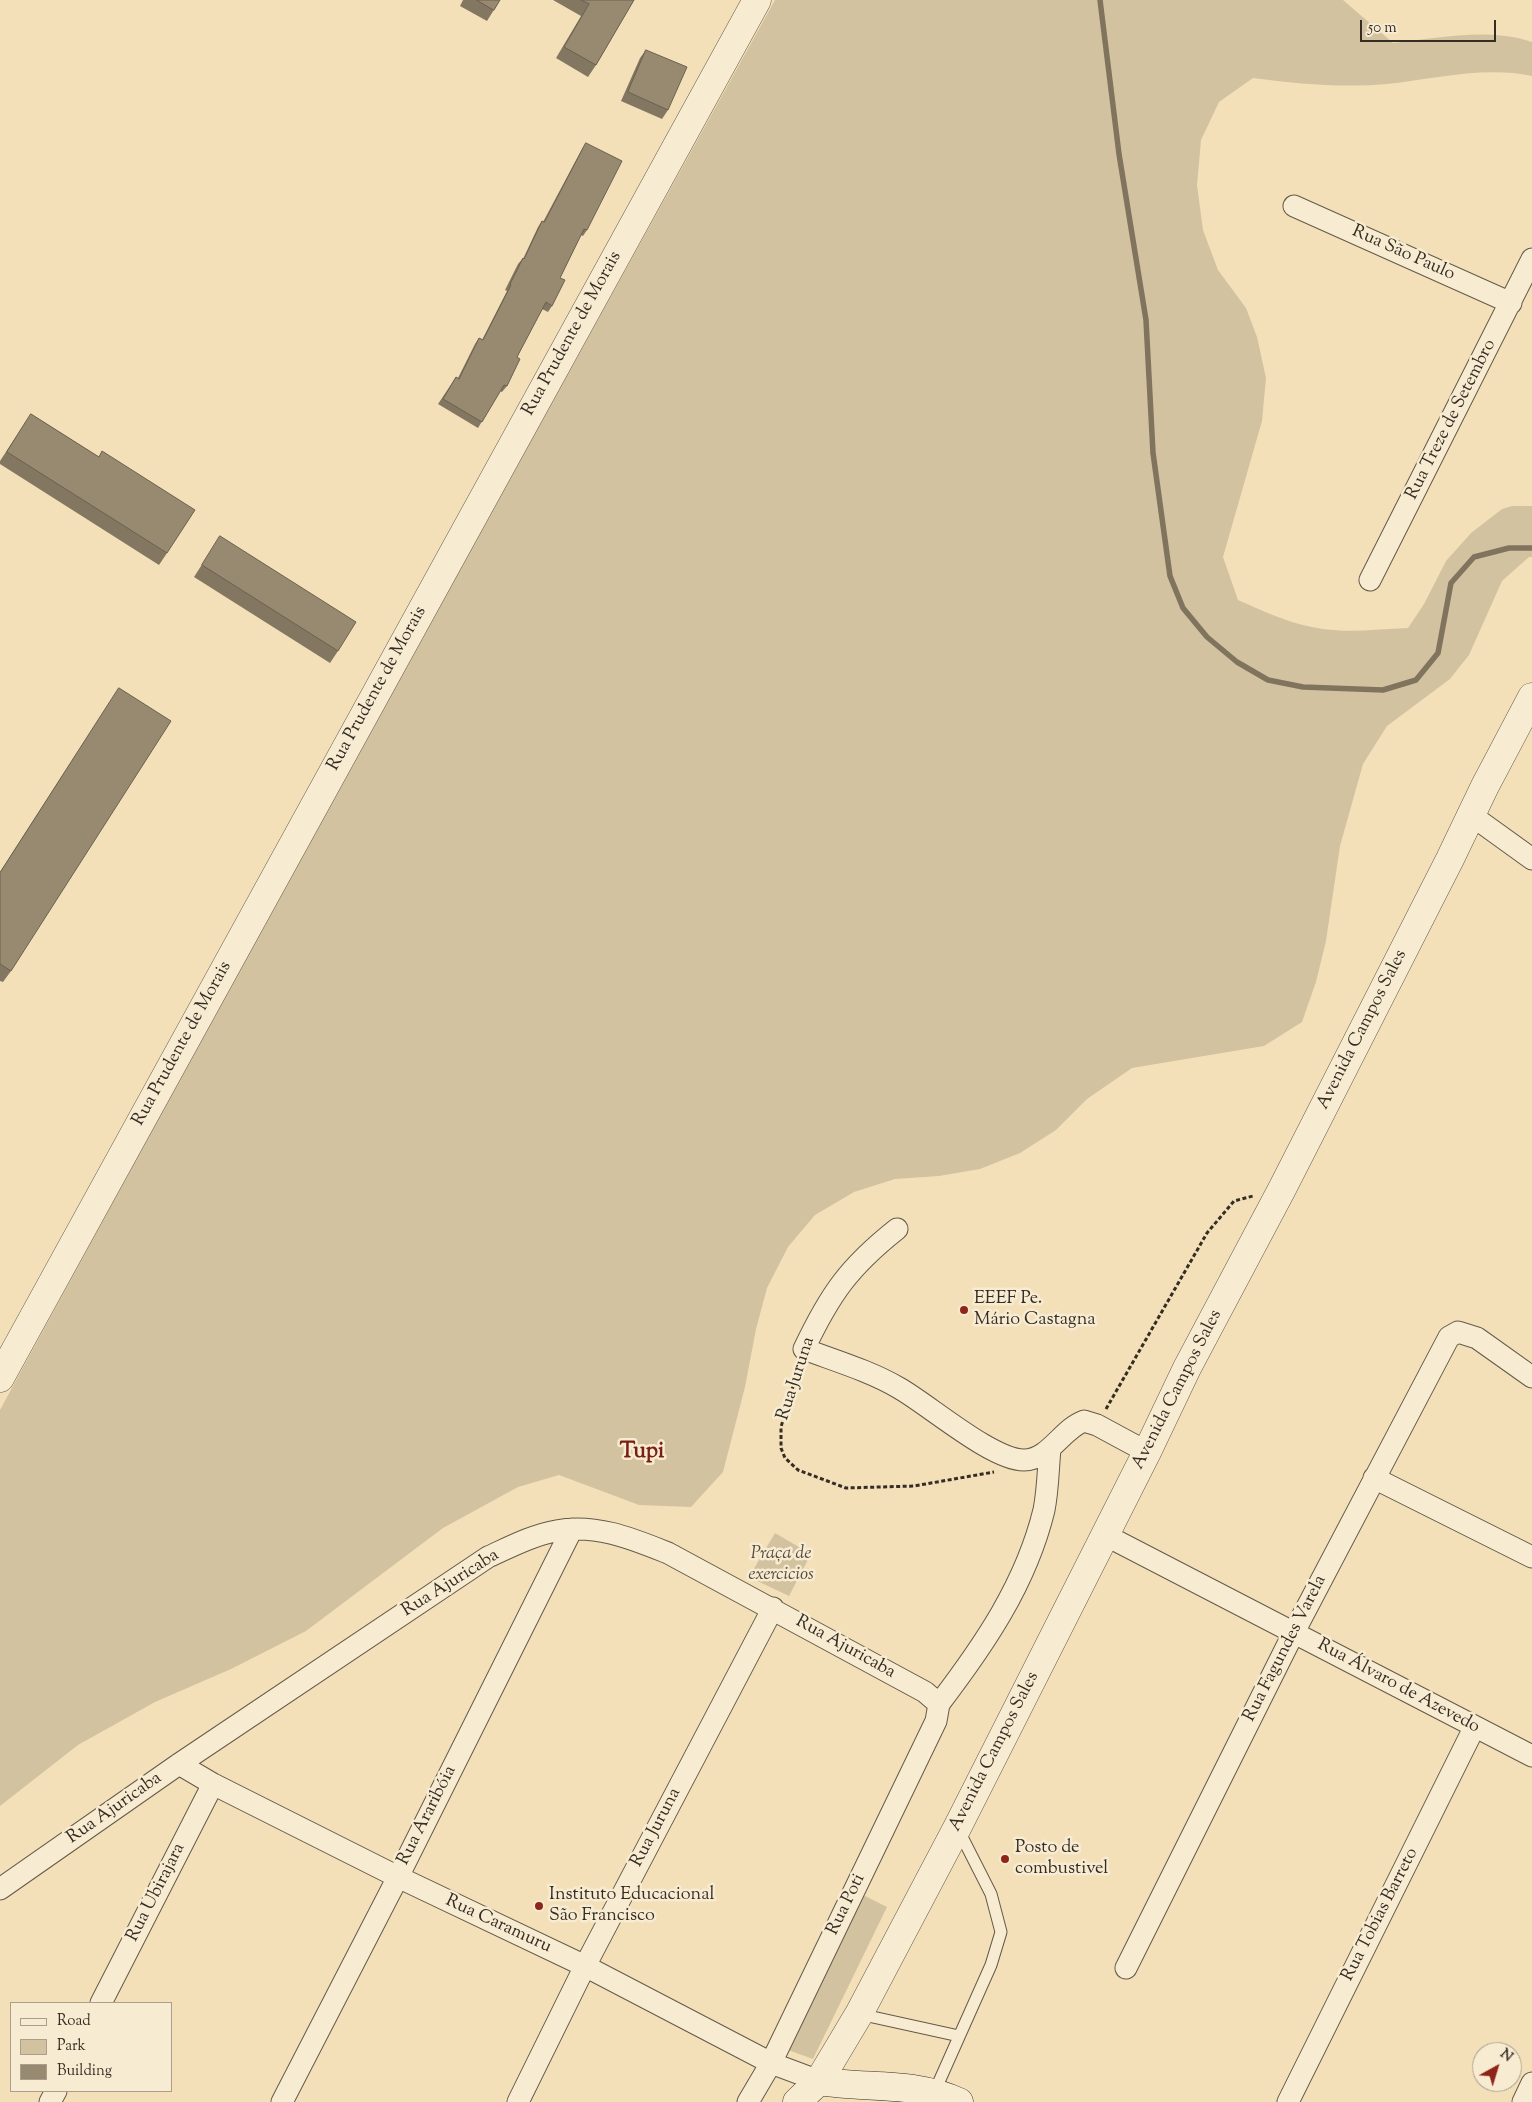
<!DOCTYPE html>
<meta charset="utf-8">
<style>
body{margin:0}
#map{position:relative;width:1532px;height:2102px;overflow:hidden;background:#f3e0b9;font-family:"Sorts Mill Goudy",serif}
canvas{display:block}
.legend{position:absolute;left:10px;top:2002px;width:162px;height:90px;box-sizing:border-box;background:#f7ebd2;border:1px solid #a99f8c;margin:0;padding:6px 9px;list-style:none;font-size:15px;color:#352d23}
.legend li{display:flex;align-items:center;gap:10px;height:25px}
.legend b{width:25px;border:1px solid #a99f8c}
.north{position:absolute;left:1472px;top:2042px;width:50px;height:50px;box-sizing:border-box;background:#f7ebd2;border:1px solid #a99f8c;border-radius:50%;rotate:39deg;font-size:14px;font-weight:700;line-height:20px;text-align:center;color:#352d23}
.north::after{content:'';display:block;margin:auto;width:18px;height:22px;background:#8f2418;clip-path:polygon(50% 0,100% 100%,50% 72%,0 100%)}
.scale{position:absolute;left:1360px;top:20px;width:136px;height:22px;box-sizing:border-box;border:2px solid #352d23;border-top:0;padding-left:6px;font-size:15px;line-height:18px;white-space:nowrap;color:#352d23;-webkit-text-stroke:4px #f7ebd2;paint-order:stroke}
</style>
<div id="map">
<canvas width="1532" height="2102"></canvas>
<ul class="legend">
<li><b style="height:6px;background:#f7ebd2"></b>Road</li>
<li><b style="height:14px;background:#d3c2a0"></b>Park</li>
<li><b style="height:14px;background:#988a71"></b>Building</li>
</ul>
<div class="north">N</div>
<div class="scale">50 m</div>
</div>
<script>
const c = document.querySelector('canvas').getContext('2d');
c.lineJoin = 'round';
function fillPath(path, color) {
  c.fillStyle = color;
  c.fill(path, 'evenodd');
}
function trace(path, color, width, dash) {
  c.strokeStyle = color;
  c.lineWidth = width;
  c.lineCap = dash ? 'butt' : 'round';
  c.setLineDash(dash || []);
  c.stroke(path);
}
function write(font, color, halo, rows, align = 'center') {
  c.font = font + ' "Sorts Mill Goudy",serif';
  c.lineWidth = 5;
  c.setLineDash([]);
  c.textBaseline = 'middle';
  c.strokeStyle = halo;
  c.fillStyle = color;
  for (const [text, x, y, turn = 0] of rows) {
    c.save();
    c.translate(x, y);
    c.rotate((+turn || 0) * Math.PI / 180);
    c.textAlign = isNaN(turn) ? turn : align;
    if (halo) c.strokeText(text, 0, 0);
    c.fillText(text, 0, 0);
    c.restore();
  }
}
fillPath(new Path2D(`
 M 775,0 L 1343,0 L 1393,43 C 1436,38 1491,27 1532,42 L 1532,76 C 1483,66 1436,79 1387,84 C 1342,88 1298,84 1253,78 L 1219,102 L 1201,140 L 1197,185 L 1203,230 L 1218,270 L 1246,308 L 1257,337 L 1266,378 L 1262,421 L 1223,557 L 1238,600 C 1265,612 1293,625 1323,629 C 1351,633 1380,629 1408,628 L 1424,604 L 1446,561 L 1471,533 L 1502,509 L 1512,506 L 1532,506 L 1532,557 L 1529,557 L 1502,581 L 1469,655 L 1450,679 L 1387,726 L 1363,764 L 1340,846 L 1326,941 L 1316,982 L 1302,1022 L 1264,1046 L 1132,1068 L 1087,1099 L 1056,1130 L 1020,1153 L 980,1169 L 939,1176 L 895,1179 L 854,1192 L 815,1215 L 788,1247 L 767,1288 L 756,1329 L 745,1387 L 723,1472 L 691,1507 L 639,1505 L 559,1475 L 518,1487 L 443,1528 L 306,1631 L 231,1669 L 155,1702 L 78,1745 L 0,1806 L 0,1410 L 309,842 Z
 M 775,1533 L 811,1554 L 789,1596 L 749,1577 Z
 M 863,1895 L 887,1907 L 813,2059 L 788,2050 Z`), '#d3c2a0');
trace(new Path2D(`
 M 1100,0 L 1119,154 L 1146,320 L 1153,453 L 1170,576 L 1183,608 L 1207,637 L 1237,662 L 1268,680 L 1303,687 L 1383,690 L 1416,680 L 1438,653 L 1451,583 L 1474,557 L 1509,548 L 1532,548`), '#80745e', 5.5);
const service = new Path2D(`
 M 859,2014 L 959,2036
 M 934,2093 L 991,1965 L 1001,1932 L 991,1894 L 958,1829`);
const minor = new Path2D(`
 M 1294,206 L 1511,303
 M 1370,580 L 1532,259
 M 1471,815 L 1532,859
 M 897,1229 C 849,1267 830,1294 804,1349 C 836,1361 870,1371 899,1388 C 929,1405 992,1460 1024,1460 C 1049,1460 1062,1429 1084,1421 L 1097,1425 L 1147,1452
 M 1374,1478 L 1532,1557
 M 1105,1535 L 1532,1756
 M 939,1704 C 984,1645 1026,1584 1044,1510 C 1048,1490 1048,1470 1050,1449
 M 179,1764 L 213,1784 L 398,1877 L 585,1966 L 771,2063 L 819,2081
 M 0,1889 L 179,1764 L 488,1557 C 510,1547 533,1535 556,1531 C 595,1523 633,1539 668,1553 L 925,1692 L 939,1704
 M 1126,1968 L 1294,1632 L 1449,1337 L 1458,1332 L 1477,1338 L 1532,1377
 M 101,2003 L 213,1784
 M 50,2102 L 56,2091
 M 282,2102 L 398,1877 L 572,1529
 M 518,2102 L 585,1966 L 773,1608
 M 748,2102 L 771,2063 L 936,1721 L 939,1704
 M 1288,2102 L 1474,1728
 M 1523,2102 L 1532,2083`);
const tertiary = new Path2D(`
 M 0,1378 L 757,0
 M 819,2081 L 859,2014 L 957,1828 L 1147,1452 L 1187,1368 L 1282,1189 L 1450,859 L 1485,786 L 1532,697`);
const secondary = new Path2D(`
 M 797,2102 L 819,2081 C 866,2089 915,2081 959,2102`);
trace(service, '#645a48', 13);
trace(minor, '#645a48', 23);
trace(tertiary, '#645a48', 29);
trace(secondary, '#352d23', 29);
trace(new Path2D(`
 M 799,1366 L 781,1427 L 781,1448 L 785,1458 L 798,1470 L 846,1488 L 914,1486 L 994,1472
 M 1106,1409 L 1207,1233 L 1234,1201 L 1253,1196`), '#352d23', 3, [4, 2.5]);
trace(service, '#f7ebd2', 11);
trace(minor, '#f7ebd2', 21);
trace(tertiary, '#f7ebd2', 28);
trace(secondary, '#f7ebd2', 28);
fillPath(new Path2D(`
 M 463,0 L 500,0 L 487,21 L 460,6 Z
 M 553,0 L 634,0 L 596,65 L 588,77 L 556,58 L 581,16 Z
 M 646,50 L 668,110 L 662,119 L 621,101 L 640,58 Z
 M 586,143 L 587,230 L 583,236 L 581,235 L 560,278 L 552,306 L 548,312 L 542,309 L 517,357 L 507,386 L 502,392 L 500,391 L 478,428 L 438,404 L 456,377 L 458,378 L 475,344 L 479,338 L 482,340 L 507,291 L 505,290 L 518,264 L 523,258 L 523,259 L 538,227 L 542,221 L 543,222 L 582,149 Z
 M 31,414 L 99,457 L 102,451 L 167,553 L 159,565 L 0,464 L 0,461 Z
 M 220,536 L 338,651 L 330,663 L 194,577 Z
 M 119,688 L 11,971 L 3,982 L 0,981 L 0,872 Z`), '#837761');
const building = new Path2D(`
 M 477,0 L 500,0 L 494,10 Z
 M 581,0 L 634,0 L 596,65 L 564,47 L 589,4 Z
 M 646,50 L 687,67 L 668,110 L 628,92 Z
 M 586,143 L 622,161 L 587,230 L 584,229 L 560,278 L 565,280 L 552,306 L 546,302 L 517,357 L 520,359 L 507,386 L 504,385 L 482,422 L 443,399 L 456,377 L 459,379 L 479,338 L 483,340 L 511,285 L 510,284 L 523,258 L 524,259 L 542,221 L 544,222 Z
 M 31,414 L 99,457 L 102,451 L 195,510 L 167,553 L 7,452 Z
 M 220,536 L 356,622 L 338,651 L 202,565 Z
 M 119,688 L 171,721 L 11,971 L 0,964 L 0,873 Z`);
fillPath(building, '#988a71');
trace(building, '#6a614f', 1);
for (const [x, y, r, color] of [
 [964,1310,5,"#8f2418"],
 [1005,1859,5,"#8f2418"],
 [539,1906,5,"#8f2418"]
]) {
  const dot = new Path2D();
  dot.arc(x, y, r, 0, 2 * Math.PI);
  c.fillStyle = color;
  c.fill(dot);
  trace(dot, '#f7ebd2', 2);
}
write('18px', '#352d23', '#f7ebd2', [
 ["Rua São Paulo",1403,254,24],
 ["Rua Prudente de Morais",573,334,-61],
 ["Rua Treze de Setembro",1452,420,-63],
 ["Rua Prudente de Morais",378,689,-61],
 ["Avenida Campos Sales",1363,1030,-63],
 ["Rua Prudente de Morais",183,1044,-61],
 ["Rua Juruna",797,1379,-72],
 ["Avenida Campos Sales",1178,1390,-63],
 ["Rua Ajuricaba",451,1584,-32],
 ["Rua Ajuricaba",845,1648,29],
 ["Rua Fagundes Varela",1286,1649,-63],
 ["Rua Álvaro de Azevedo",1398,1687,28],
 ["Avenida Campos Sales",995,1752,-63],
 ["Rua Ajuricaba",115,1809,-35],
 ["Rua Araribóia",428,1816,-63],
 ["Rua Juruna",657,1828,-62],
 ["Rua Ubirajara",157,1893,-63],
 ["Rua Poti",847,1905,-64],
 ["Rua Tobias Barreto",1381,1915,-63],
 ["Rua Caramuru",498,1925,25]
]);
write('18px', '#352d23', '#f7ebd2', [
 ["EEEF Pe.",974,1300],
 ["Mário Castagna",974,1321],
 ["Posto de",1015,1849],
 ["combustivel",1015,1870],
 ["Instituto Educacional",549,1896],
 ["São Francisco",549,1917]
], 'left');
write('italic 18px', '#554b3c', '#f7ebd2', [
 ["Praça de",781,1555],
 ["exercicios",781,1576]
]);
write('bold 22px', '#7a1f14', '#f7ebd2', [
 ["Tupi",642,1453]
]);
</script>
